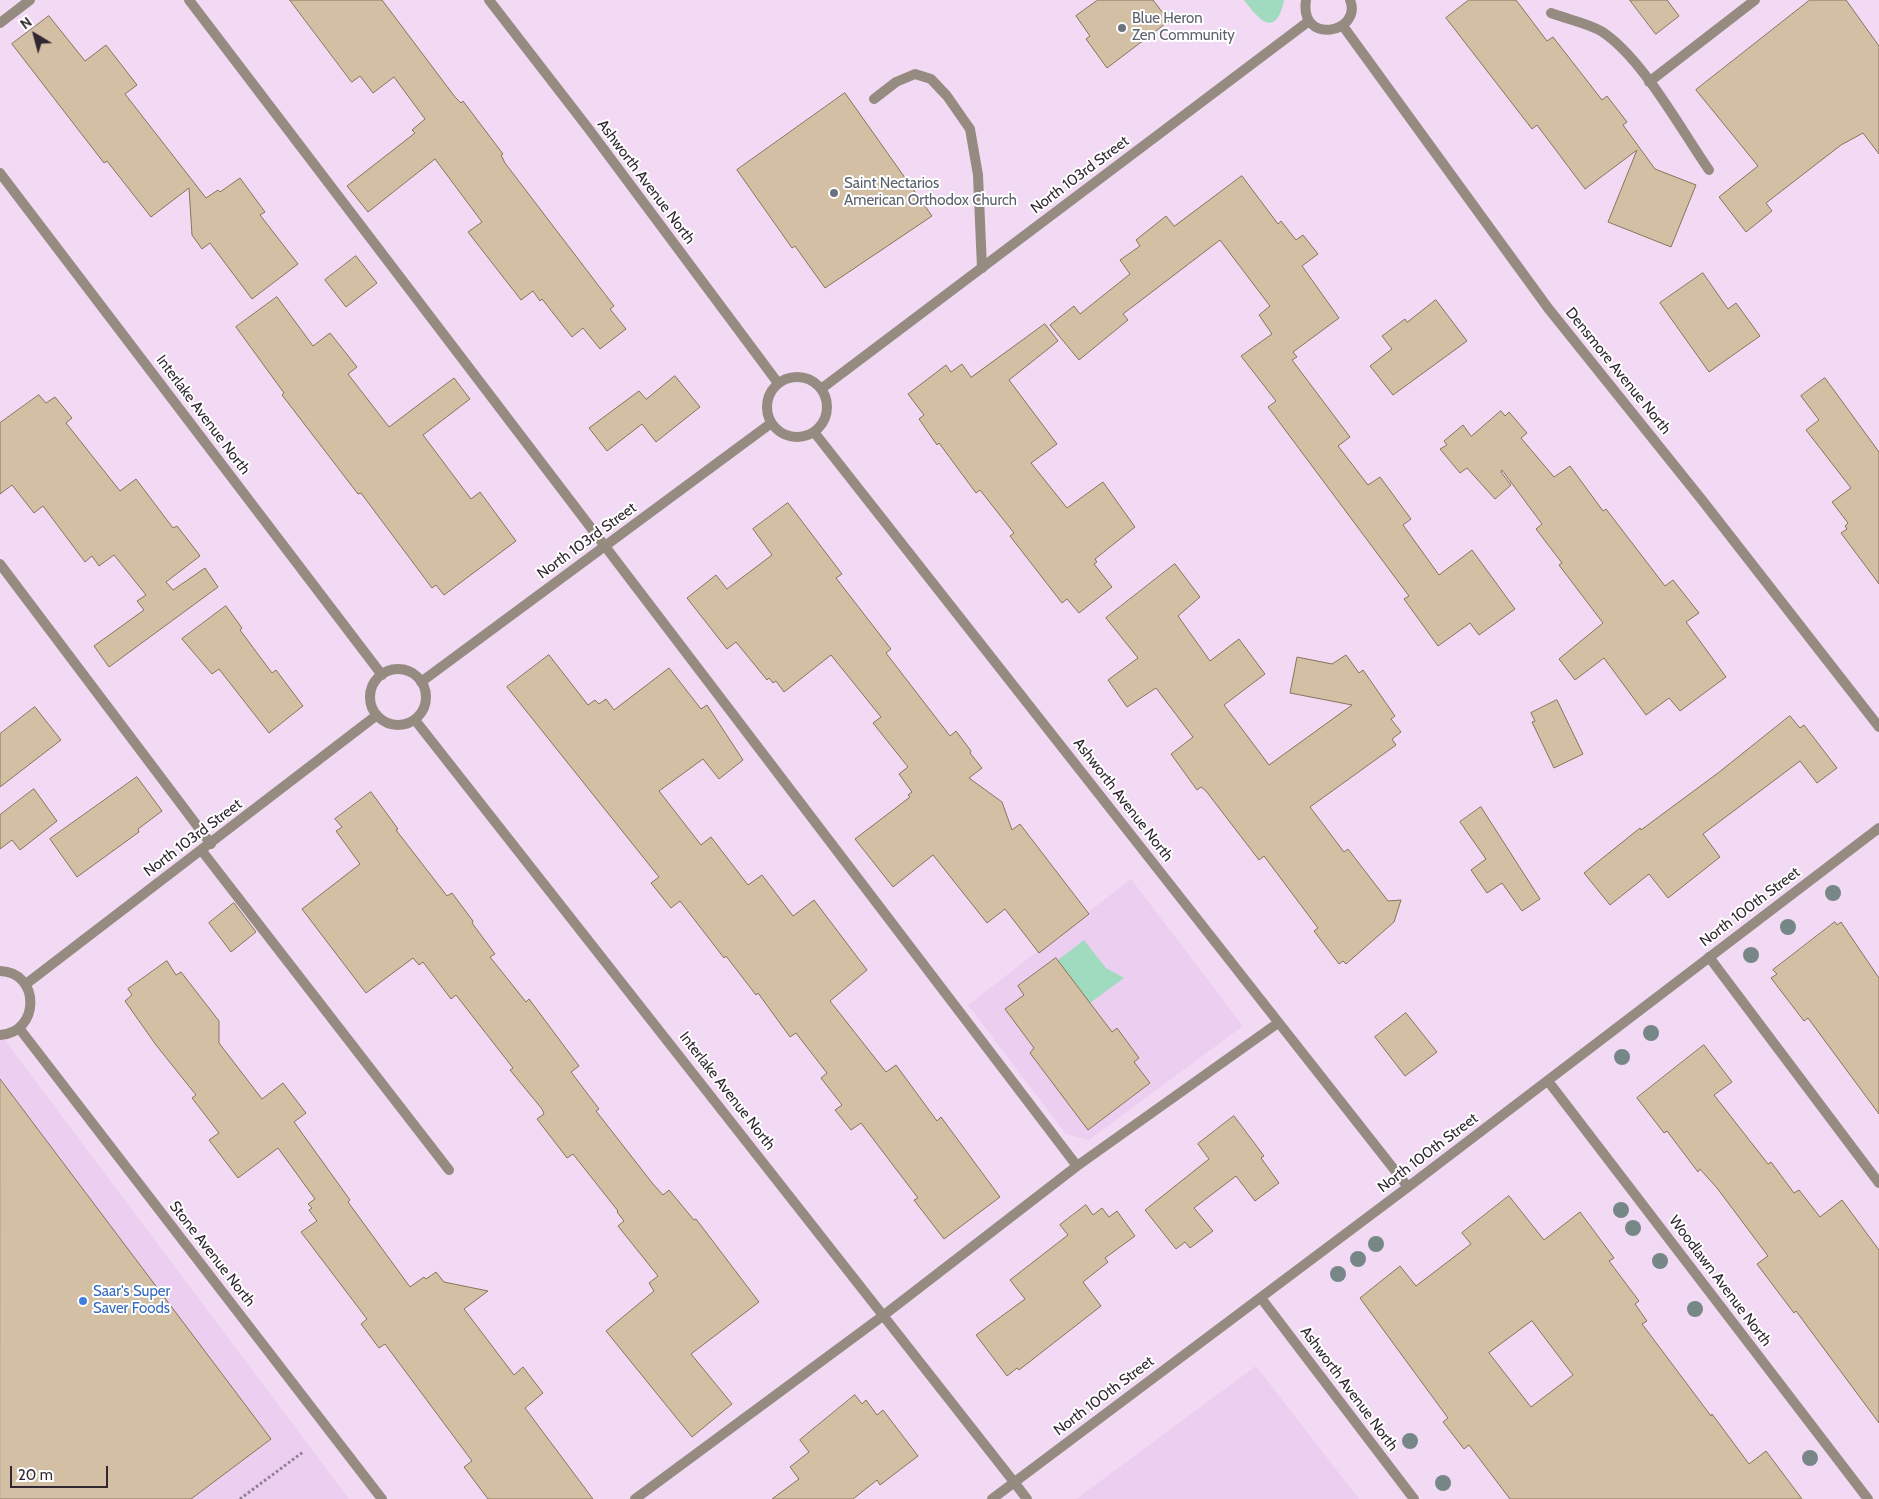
<!DOCTYPE html>
<style>
body{margin:0}
#map{position:relative;width:1879px;height:1499px;overflow:hidden;background:#f2daf4;font-family:Cabin,sans-serif}
canvas{display:block}
.north{position:absolute;left:10px;top:10px;width:50px;height:50px;-webkit-text-stroke:4px #fff;paint-order:stroke;rotate:323deg;font-size:14px;font-weight:700;line-height:20px;text-align:center;color:#302731}
.north::after{content:'';display:block;margin:auto;width:18px;height:22px;background:#302731;clip-path:polygon(50% 0,100% 100%,50% 72%,0 100%)}
.scale{position:absolute;left:10px;top:1466px;width:98px;height:22px;box-sizing:border-box;border:2px solid #302731;border-top:0;padding-left:6px;font-size:15px;line-height:18px;white-space:nowrap;color:#302731;-webkit-text-stroke:4px #fff;paint-order:stroke}
</style>
<div id="map">
<canvas width="1879" height="1499"></canvas>
<div class="north">N</div>
<div class="scale">20 m</div>
</div>
<script>
const c = document.querySelector('canvas').getContext('2d');
c.lineJoin = 'round';
function fillPath(path, color) {
  c.fillStyle = color;
  c.fill(path, 'evenodd');
}
function trace(path, color, width, dash) {
  c.strokeStyle = color;
  c.lineWidth = width;
  c.lineCap = dash ? 'butt' : 'round';
  c.setLineDash(dash || []);
  c.stroke(path);
}
function write(font, color, halo, rows, align = 'center') {
  c.font = font + ' Cabin,sans-serif';
  c.lineWidth = 4;
  c.setLineDash([]);
  c.textBaseline = 'middle';
  c.strokeStyle = halo;
  c.fillStyle = color;
  for (const [text, x, y, turn = 0] of rows) {
    c.save();
    c.translate(x, y);
    c.rotate((+turn || 0) * Math.PI / 180);
    c.textAlign = isNaN(turn) ? turn : align;
    if (halo) c.strokeText(text, 0, 0);
    c.fillText(text, 0, 0);
    c.restore();
  }
}
fillPath(new Path2D(`
 M 1131,879 L 1243,1026 L 1089,1140 L 1066,1134 L 968,1005 Z
 M 0,1034 L 349,1499 L 0,1499 Z
 M 1256,1366 L 1359,1499 L 1076,1499 Z`), '#eccff0');
fillPath(new Path2D(`
 M 1244,0 L 1284,0 L 1284,1 C 1275,39 1259,20 1244,0 Z
 M 1084,940 L 1106,968 L 1124,978 L 1090,1003 L 1058,960 Z`), '#a1dbbf');
const building = new Path2D(`
 M 290,0 L 382,0 L 455,97 L 461,103 L 463,101 L 503,154 L 501,155 L 505,163 L 614,306 L 610,309 L 626,329 L 600,349 L 583,328 L 572,337 L 542,299 L 540,301 L 533,291 L 521,300 L 468,232 L 482,222 L 435,159 L 368,212 L 347,186 L 415,133 L 412,130 L 425,119 L 394,77 L 373,93 L 360,76 L 352,82 Z
 M 1098,0 L 1153,0 L 1169,21 L 1107,68 L 1086,39 L 1090,36 L 1076,16 Z
 M 1469,0 L 1516,0 L 1547,41 L 1553,37 L 1602,100 L 1607,96 L 1627,122 L 1623,125 L 1655,169 L 1696,185 L 1671,247 L 1608,222 L 1637,150 L 1585,189 L 1537,125 L 1532,129 L 1446,18 Z
 M 1630,0 L 1667,0 L 1679,16 L 1656,34 Z
 M 1810,0 L 1846,0 L 1879,46 L 1879,154 L 1863,133 L 1841,145 L 1766,203 L 1772,211 L 1746,232 L 1719,197 L 1758,166 L 1696,90 Z
 M 49,16 L 85,61 L 106,45 L 137,85 L 125,94 L 206,198 L 218,190 L 220,192 L 240,178 L 265,212 L 260,215 L 298,264 L 252,299 L 210,243 L 202,249 L 192,235 L 189,188 L 151,217 L 107,161 L 104,163 L 12,44 Z
 M 845,93 L 932,216 L 825,288 L 795,246 L 792,248 L 737,170 Z
 M 1242,176 L 1278,224 L 1281,221 L 1296,240 L 1303,235 L 1318,254 L 1302,266 L 1339,318 L 1293,352 L 1297,357 L 1292,360 L 1350,437 L 1338,446 L 1368,485 L 1380,477 L 1411,519 L 1403,525 L 1439,575 L 1472,550 L 1515,609 L 1479,635 L 1470,623 L 1438,646 L 1404,599 L 1409,596 L 1268,407 L 1276,401 L 1241,356 L 1272,334 L 1259,315 L 1270,306 L 1220,240 L 1123,314 L 1128,320 L 1079,360 L 1050,325 L 1074,306 L 1080,314 L 1130,274 L 1120,260 L 1140,246 L 1136,240 L 1166,216 L 1174,226 Z
 M 356,256 L 377,283 L 346,307 L 325,280 Z
 M 1703,273 L 1728,309 L 1736,303 L 1760,336 L 1709,372 L 1660,303 Z
 M 277,297 L 313,346 L 330,333 L 357,367 L 348,374 L 389,427 L 454,378 L 470,399 L 423,435 L 471,499 L 480,492 L 516,541 L 444,595 L 436,585 L 432,588 L 361,493 L 358,494 L 282,395 L 284,393 L 236,327 Z
 M 1436,300 L 1467,341 L 1393,395 L 1370,366 L 1392,349 L 1382,336 L 1405,319 L 1407,322 Z
 M 1045,324 L 1058,341 L 1009,380 L 1057,444 L 1031,463 L 1067,508 L 1103,482 L 1135,527 L 1095,559 L 1097,562 L 1094,564 L 1112,587 L 1079,613 L 1067,599 L 1062,603 L 1010,536 L 1014,533 L 980,490 L 976,493 L 939,443 L 937,445 L 919,419 L 924,415 L 908,394 L 946,365 L 951,372 L 962,364 L 971,377 Z
 M 675,376 L 700,407 L 656,442 L 642,424 L 607,451 L 589,428 L 639,391 L 646,399 Z
 M 1825,378 L 1879,452 L 1879,584 L 1841,533 L 1847,529 L 1845,526 L 1848,523 L 1832,502 L 1851,488 L 1806,430 L 1819,420 L 1801,396 Z
 M 39,395 L 46,403 L 55,397 L 72,418 L 66,423 L 120,491 L 136,479 L 173,528 L 177,526 L 198,553 L 200,556 L 166,582 L 173,590 L 205,568 L 218,587 L 109,667 L 94,646 L 144,610 L 137,601 L 146,595 L 114,555 L 99,566 L 92,556 L 85,562 L 43,506 L 34,513 L 12,485 L 0,494 L 0,423 Z
 M 1501,411 L 1505,416 L 1509,412 L 1527,433 L 1521,438 L 1554,477 L 1570,466 L 1603,511 L 1606,509 L 1665,586 L 1673,580 L 1699,613 L 1686,622 L 1726,677 L 1680,711 L 1669,698 L 1646,715 L 1604,658 L 1575,680 L 1559,659 L 1603,623 L 1559,565 L 1562,563 L 1536,529 L 1542,524 L 1502,470 L 1501,472 L 1511,485 L 1495,499 L 1467,468 L 1460,473 L 1440,449 L 1447,445 L 1444,441 L 1463,425 L 1471,436 Z
 M 788,503 L 842,574 L 836,578 L 891,649 L 886,653 L 950,736 L 956,731 L 971,751 L 970,753 L 982,768 L 969,778 L 1002,802 L 1012,830 L 1020,824 L 1089,914 L 1039,953 L 1005,909 L 987,923 L 933,855 L 893,887 L 855,839 L 910,797 L 908,795 L 912,792 L 899,774 L 908,767 L 873,723 L 881,717 L 831,655 L 784,692 L 776,681 L 773,683 L 769,678 L 767,680 L 736,642 L 727,649 L 687,598 L 716,575 L 727,589 L 772,555 L 753,529 Z
 M 1175,564 L 1200,597 L 1178,616 L 1210,661 L 1239,639 L 1265,674 L 1224,705 L 1269,765 L 1352,705 L 1290,693 L 1297,657 L 1332,664 L 1346,655 L 1359,673 L 1363,670 L 1395,716 L 1391,719 L 1401,732 L 1392,739 L 1396,745 L 1310,807 L 1344,852 L 1348,849 L 1388,901 L 1401,900 L 1394,922 L 1346,964 L 1343,961 L 1339,964 L 1314,931 L 1318,928 L 1264,856 L 1259,860 L 1206,791 L 1201,787 L 1197,790 L 1171,754 L 1193,737 L 1156,688 L 1127,707 L 1108,680 L 1138,658 L 1106,618 Z
 M 226,606 L 242,628 L 240,630 L 272,673 L 276,670 L 303,706 L 269,733 L 219,669 L 212,674 L 182,639 Z
 M 549,655 L 588,705 L 595,700 L 599,704 L 606,699 L 614,710 L 669,668 L 701,709 L 707,705 L 743,760 L 719,779 L 703,759 L 659,791 L 701,845 L 711,837 L 748,885 L 762,875 L 793,916 L 814,900 L 867,970 L 830,1001 L 886,1072 L 896,1065 L 937,1121 L 941,1117 L 1000,1197 L 944,1239 L 914,1200 L 918,1198 L 861,1123 L 851,1130 L 835,1110 L 842,1105 L 821,1078 L 827,1073 L 796,1033 L 790,1037 L 758,993 L 756,995 L 726,956 L 724,958 L 680,901 L 671,908 L 651,883 L 659,877 L 507,687 Z
 M 1557,700 L 1583,754 L 1554,768 L 1532,722 L 1535,721 L 1531,713 Z
 M 35,707 L 61,740 L 0,787 L 0,734 Z
 M 1790,716 L 1800,728 L 1804,725 L 1837,768 L 1817,783 L 1800,761 L 1703,834 L 1720,857 L 1668,898 L 1649,874 L 1610,905 L 1584,873 L 1640,828 L 1641,830 L 1718,773 Z
 M 137,777 L 162,811 L 138,829 L 139,832 L 77,877 L 50,839 Z
 M 34,789 L 57,821 L 20,850 L 12,840 L 0,849 L 0,815 Z
 M 371,792 L 398,829 L 396,830 L 447,896 L 452,893 L 473,921 L 472,923 L 495,954 L 490,957 L 526,1002 L 529,999 L 579,1066 L 571,1072 L 599,1109 L 596,1111 L 653,1184 L 663,1195 L 669,1190 L 694,1220 L 696,1219 L 759,1302 L 691,1354 L 732,1404 L 692,1437 L 606,1331 L 654,1291 L 649,1283 L 658,1276 L 618,1226 L 624,1221 L 617,1212 L 618,1211 L 573,1154 L 567,1158 L 537,1119 L 544,1114 L 542,1109 L 510,1070 L 513,1068 L 456,995 L 451,999 L 423,962 L 419,965 L 413,958 L 366,993 L 302,909 L 360,864 L 336,831 L 342,827 L 335,819 Z
 M 1481,807 L 1540,899 L 1522,911 L 1502,883 L 1487,893 L 1471,870 L 1486,859 L 1460,822 Z
 M 234,903 L 256,932 L 231,952 L 209,923 Z
 M 1835,922 L 1837,925 L 1841,922 L 1879,978 L 1879,1114 L 1808,1018 L 1804,1021 L 1771,978 L 1777,974 L 1773,970 Z
 M 1056,958 L 1112,1032 L 1117,1028 L 1139,1058 L 1134,1062 L 1150,1083 L 1088,1130 L 1030,1053 L 1034,1048 L 1005,1009 L 1024,995 L 1018,986 Z
 M 167,961 L 176,975 L 181,972 L 219,1021 L 219,1043 L 262,1099 L 283,1083 L 306,1113 L 294,1122 L 350,1200 L 348,1202 L 410,1287 L 424,1277 L 426,1279 L 436,1272 L 444,1282 L 488,1291 L 464,1309 L 514,1375 L 523,1367 L 543,1393 L 525,1408 L 593,1499 L 488,1499 L 464,1467 L 472,1461 L 385,1344 L 379,1348 L 361,1324 L 367,1319 L 301,1232 L 317,1221 L 309,1210 L 312,1208 L 308,1204 L 315,1199 L 278,1148 L 238,1178 L 209,1140 L 219,1133 L 192,1098 L 196,1095 L 156,1045 L 125,1001 L 132,995 L 128,989 Z
 M 1406,1013 L 1437,1052 L 1405,1076 L 1375,1037 Z
 M 1704,1045 L 1732,1082 L 1714,1095 L 1768,1164 L 1771,1162 L 1794,1193 L 1799,1190 L 1820,1217 L 1842,1200 L 1879,1250 L 1879,1423 L 1796,1311 L 1794,1313 L 1757,1264 L 1768,1256 L 1717,1188 L 1700,1169 L 1698,1172 L 1667,1131 L 1664,1133 L 1637,1098 Z
 M 0,1079 L 271,1439 L 191,1499 L 0,1499 Z
 M 1234,1116 L 1264,1156 L 1261,1158 L 1279,1183 L 1255,1201 L 1236,1176 L 1194,1208 L 1213,1231 L 1190,1248 L 1185,1242 L 1176,1249 L 1145,1210 L 1209,1159 L 1198,1144 Z
 M 1509,1196 L 1544,1240 L 1580,1212 L 1614,1258 L 1609,1261 L 1639,1301 L 1635,1304 L 1647,1321 L 1642,1324 L 1711,1416 L 1712,1414 L 1749,1464 L 1766,1451 L 1802,1499 L 1510,1499 L 1469,1445 L 1464,1449 L 1443,1422 L 1448,1418 L 1360,1298 L 1400,1266 L 1416,1286 L 1471,1244 L 1462,1233 ZM 1532,1321 L 1573,1375 L 1531,1407 L 1489,1353 Z
 M 1086,1205 L 1093,1215 L 1102,1208 L 1109,1217 L 1117,1211 L 1135,1236 L 1105,1258 L 1108,1262 L 1083,1282 L 1101,1306 L 1019,1370 L 1017,1368 L 1007,1376 L 976,1335 L 1025,1299 L 1010,1280 L 1068,1235 L 1060,1225 Z
 M 855,1395 L 862,1404 L 866,1400 L 877,1415 L 883,1410 L 918,1456 L 880,1485 L 877,1480 L 853,1499 L 772,1499 L 799,1479 L 790,1467 L 809,1452 L 800,1440 Z`);
fillPath(building, '#d3bfa3');
trace(building, '#86745a', 1);
trace(new Path2D(`
 M 240,1499 L 303,1452`), '#8e7e90', 3, [2.5, 2.5]);
trace(new Path2D(`
 M 189,0 L 1077,1166
 M 1551,13 C 1567,19 1587,23 1601,31 C 1642,57 1681,130 1709,170
 M 0,23 L 30,0
 M 1649,82 L 1755,0
 M 874,99 L 896,82 L 915,74 L 931,79 L 947,96 L 970,129 L 978,175 L 982,268
 M 0,564 L 211,844
 M 202,851 L 449,1170
 M 1709,957 L 1879,1183
 M 1014,1482 L 1027,1499
 M 635,1499 L 884,1315 L 1077,1166 L 1278,1023`), '#958b80', 10);
trace(new Path2D(`
 M 489,0 L 588,128 L 778,383
 M 1306,0 C 1299,46 1363,33 1350,0
 M 1343,26 L 1548,308 L 1702,500 L 1879,727
 M 0,173 L 382,675
 M767 407a30 30 0 1 1 60 0a30 30 0 1 1-60 0Z
 M 821,389 L 1309,21
 M 814,432 L 1408,1187
 M370 697a28 28 0 1 1 56 0a28 28 0 1 1-56 0Z
 M 421,682 L 770,424
 M 415,720 L 1014,1482
 M 0,971 C 41,972 40,1033 0,1035
 M 26,984 L 377,715
 M 19,1028 L 382,1499
 M 1548,1081 L 1868,1499
 M 1261,1298 L 1414,1499
 M 992,1499 L 1408,1187 L 1879,828`), '#958b80', 10);
c.fillStyle = '#778788';
for (const [x, y] of [
 [1833,893],
 [1788,927],
 [1751,955],
 [1651,1033],
 [1622,1057],
 [1621,1210],
 [1633,1228],
 [1376,1244],
 [1358,1259],
 [1660,1261],
 [1338,1274],
 [1695,1309],
 [1410,1441],
 [1810,1458],
 [1443,1483]
]) {
  c.beginPath();
  c.arc(x, y, 8, 0, 2 * Math.PI);
  c.fill();
}
for (const [x, y, r, color] of [
 [1122,28,5,"#6b7280"],
 [834,193,5,"#6b7280"],
 [83,1301,5,"#3f7fe0"]
]) {
  const dot = new Path2D();
  dot.arc(x, y, r, 0, 2 * Math.PI);
  c.fillStyle = color;
  c.fill(dot);
  trace(dot, '#fff', 2);
}
write('15px', '#5b616d', '#fff', [
 ["Blue Heron",1132,19],
 ["Zen Community",1132,36],
 ["Saint Nectarios",844,184],
 ["American Orthodox Church",844,201]
], 'left');
write('15px', '#302731', '#fff', [
 ["North 103rd Street",1080,175,-37],
 ["Ashworth Avenue North",646,182,53],
 ["Densmore Avenue North",1618,371,51],
 ["Interlake Avenue North",203,415,53],
 ["North 103rd Street",587,541,-36],
 ["Ashworth Avenue North",1123,800,52],
 ["North 103rd Street",193,838,-37],
 ["North 100th Street",1750,907,-37],
 ["Interlake Avenue North",727,1091,52],
 ["North 100th Street",1428,1153,-37],
 ["Stone Avenue North",212,1254,52],
 ["Woodlawn Avenue North",1720,1281,53],
 ["Ashworth Avenue North",1349,1389,53],
 ["North 100th Street",1104,1396,-37]
]);
write('15px', '#366cbe', '#fff', [
 ["Saar's Super",93,1292],
 ["Saver Foods",93,1309]
], 'left');
</script>
